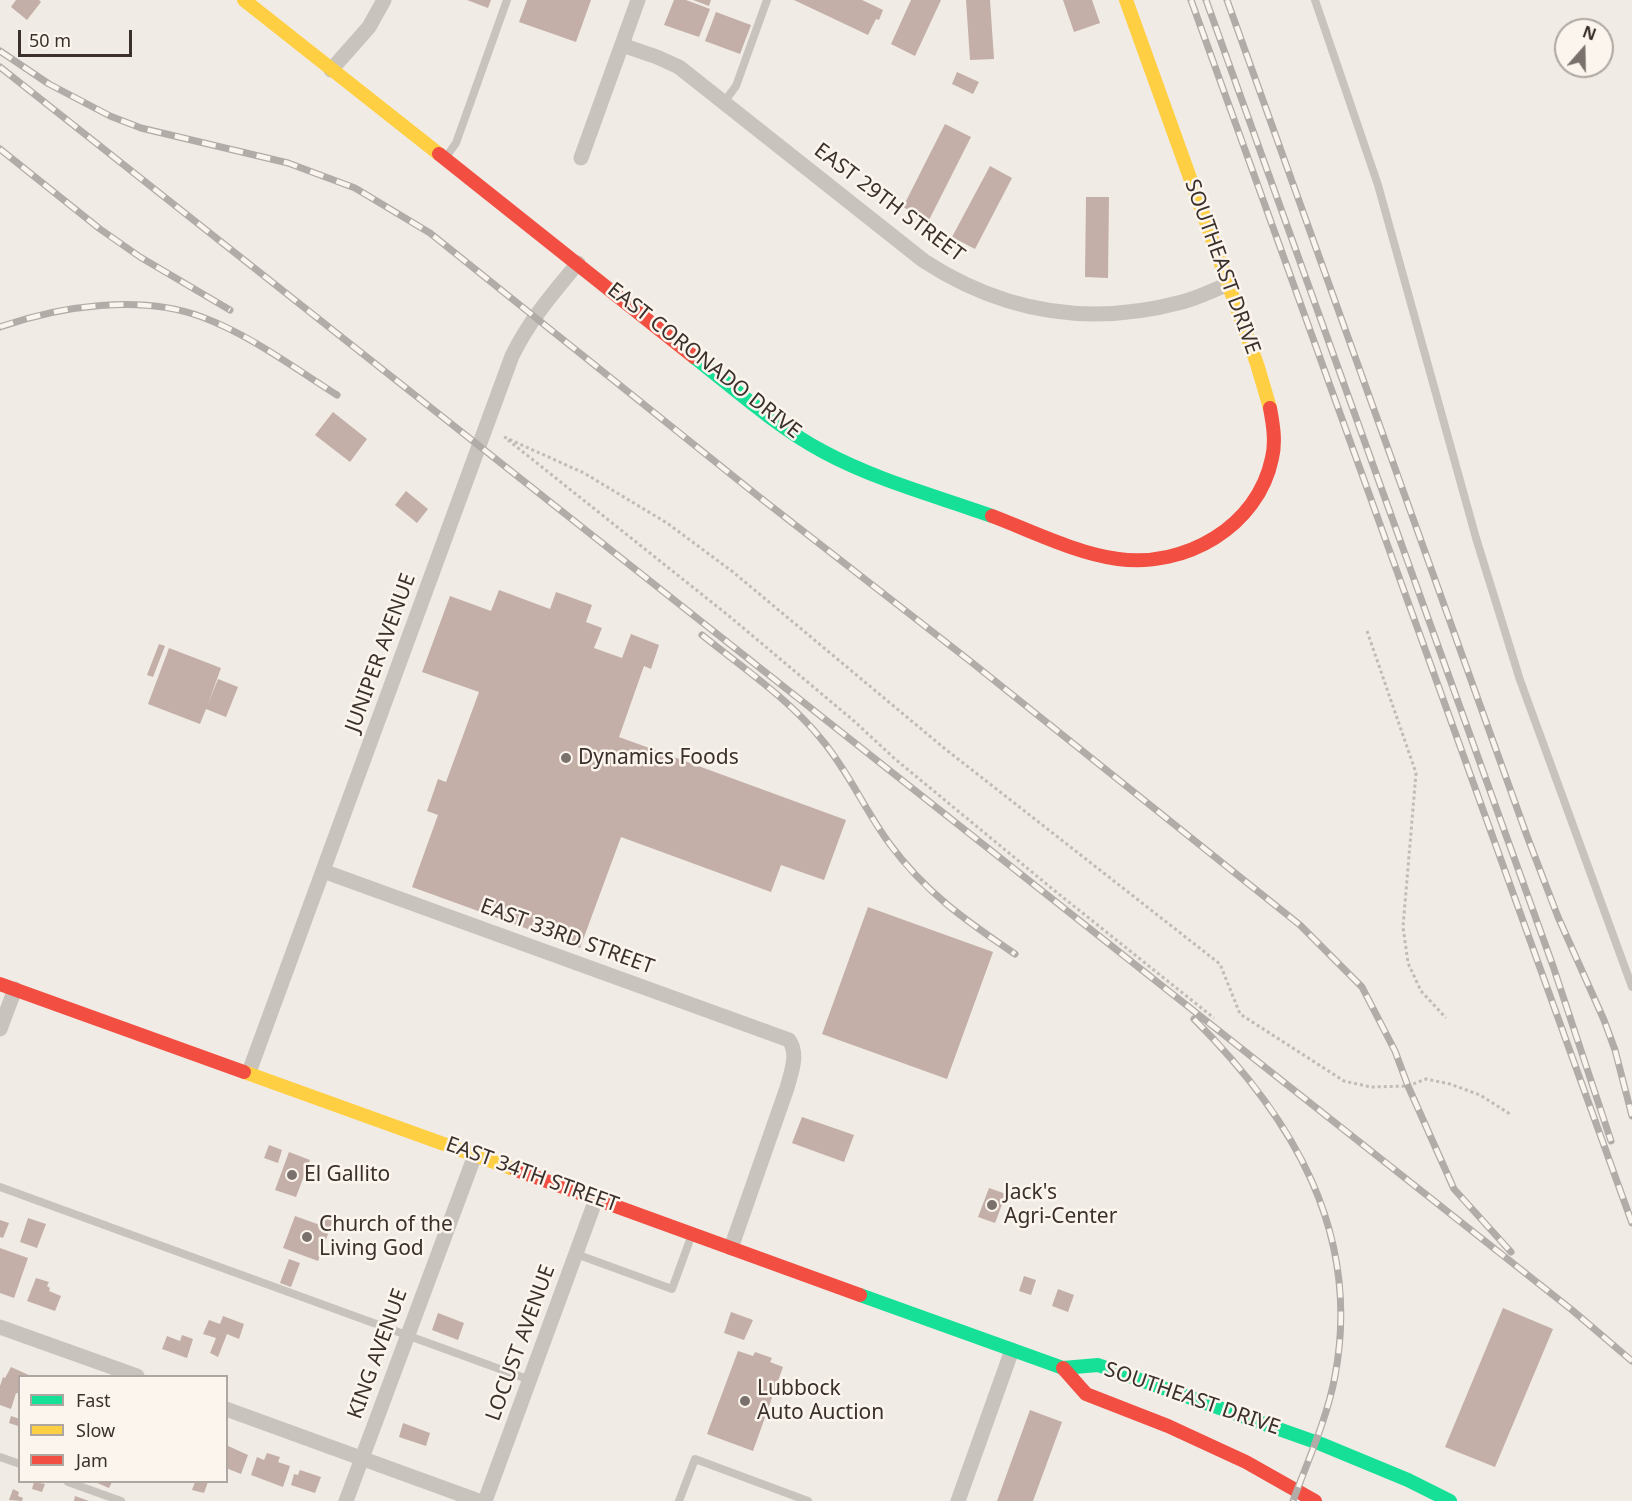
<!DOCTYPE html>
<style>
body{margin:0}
#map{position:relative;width:1632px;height:1501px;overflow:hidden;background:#f0ebe5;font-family:"Noto Sans",sans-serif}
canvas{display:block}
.legend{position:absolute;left:18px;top:1375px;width:210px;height:108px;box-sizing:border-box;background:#fbf5ee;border:2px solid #aea6a0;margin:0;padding:8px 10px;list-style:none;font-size:18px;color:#3b302b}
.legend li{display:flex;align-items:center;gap:12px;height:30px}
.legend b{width:30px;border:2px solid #aea6a0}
.north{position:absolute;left:1554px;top:18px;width:60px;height:60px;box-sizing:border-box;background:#fbf5ee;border:2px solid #aea6a0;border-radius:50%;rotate:20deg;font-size:16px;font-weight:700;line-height:24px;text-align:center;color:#3b302b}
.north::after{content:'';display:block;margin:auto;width:21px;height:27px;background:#7a716c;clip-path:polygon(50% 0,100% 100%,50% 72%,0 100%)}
.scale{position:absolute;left:18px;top:30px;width:114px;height:27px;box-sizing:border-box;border:3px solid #3b302b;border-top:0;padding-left:8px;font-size:18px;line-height:21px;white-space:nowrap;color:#3b302b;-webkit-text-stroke:4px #fbf5ee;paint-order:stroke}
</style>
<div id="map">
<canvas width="1632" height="1501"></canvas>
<ul class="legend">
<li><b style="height:8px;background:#16e098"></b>Fast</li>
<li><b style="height:8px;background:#ffcf43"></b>Slow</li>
<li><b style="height:8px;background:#f24e42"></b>Jam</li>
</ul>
<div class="north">N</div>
<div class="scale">50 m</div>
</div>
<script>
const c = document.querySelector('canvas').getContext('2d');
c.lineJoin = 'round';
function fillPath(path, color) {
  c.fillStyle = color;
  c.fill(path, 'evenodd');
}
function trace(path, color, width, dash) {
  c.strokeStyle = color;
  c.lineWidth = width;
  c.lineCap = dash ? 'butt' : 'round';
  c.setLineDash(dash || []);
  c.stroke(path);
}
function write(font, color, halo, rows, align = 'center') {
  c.font = font + ' "Noto Sans",sans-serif';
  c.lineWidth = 5;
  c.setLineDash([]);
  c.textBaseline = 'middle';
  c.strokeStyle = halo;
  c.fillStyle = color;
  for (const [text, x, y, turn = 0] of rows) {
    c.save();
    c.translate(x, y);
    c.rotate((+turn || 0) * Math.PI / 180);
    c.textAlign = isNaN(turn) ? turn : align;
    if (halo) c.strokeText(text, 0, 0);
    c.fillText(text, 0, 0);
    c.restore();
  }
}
fillPath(new Path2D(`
 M 16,0 L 39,0 L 41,2 L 27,20 L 11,7 Z
 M 467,0 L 491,0 L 488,8 Z
 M 527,0 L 591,0 L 576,42 L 519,22 Z
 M 674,0 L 686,0 L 710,9 L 699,37 L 664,25 Z
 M 693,0 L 711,0 L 709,6 Z
 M 794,0 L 862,0 L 883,10 L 879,20 L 876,19 L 868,35 Z
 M 911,0 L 941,0 L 915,56 L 891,44 Z
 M 966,0 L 990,0 L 994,59 L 970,60 Z
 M 1063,0 L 1092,0 L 1100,23 L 1074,32 Z
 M 716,12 L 751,25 L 740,54 L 705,41 Z
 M 957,72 L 979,82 L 973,94 L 952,84 Z
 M 945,124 L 971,137 L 929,220 L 903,207 Z
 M 990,166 L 1012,178 L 975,249 L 952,237 Z
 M 1086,197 L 1109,197 L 1108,278 L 1085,277 Z
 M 333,412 L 367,439 L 350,462 L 315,435 Z
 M 406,491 L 428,509 L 417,523 L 395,505 Z
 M 499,590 L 550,609 L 556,592 L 592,605 L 586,622 L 602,628 L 594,648 L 622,658 L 631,634 L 659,645 L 651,669 L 644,666 L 619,737 L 846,820 L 824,880 L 781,865 L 771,892 L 621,837 L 580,948 L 412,887 L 438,815 L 427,811 L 438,779 L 446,782 L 479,692 L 422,672 L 450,596 L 491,611 Z
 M 159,644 L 165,646 L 153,677 L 147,675 Z
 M 169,648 L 221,668 L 208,704 L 218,679 L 238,687 L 226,717 L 206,709 L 200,724 L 148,704 Z
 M 868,907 L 993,952 L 947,1079 L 822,1034 Z
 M 802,1117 L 854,1135 L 844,1162 L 792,1143 Z
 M 269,1145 L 282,1150 L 278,1163 L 264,1158 Z
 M 289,1152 L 310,1160 L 296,1197 L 275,1190 Z
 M 989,1188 L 1006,1194 L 995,1223 L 978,1217 Z
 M 324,1214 L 334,1218 L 318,1261 L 283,1248 L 295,1216 L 320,1225 Z
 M 28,1218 L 46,1224 L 37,1248 L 20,1242 Z
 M 0,1220 L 9,1223 L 3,1238 L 0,1237 Z
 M 0,1248 L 28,1258 L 14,1298 L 0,1293 Z
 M 289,1259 L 300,1263 L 291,1287 L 280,1283 Z
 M 1024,1276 L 1036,1280 L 1031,1295 L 1019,1291 Z
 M 36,1278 L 49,1282 L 47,1286 L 50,1288 L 49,1291 L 61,1296 L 55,1311 L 27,1301 Z
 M 1058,1289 L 1074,1295 L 1068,1312 L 1052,1306 Z
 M 1503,1308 L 1553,1329 L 1495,1467 L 1445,1447 Z
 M 731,1312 L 753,1320 L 744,1340 L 724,1333 Z
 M 438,1313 L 464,1323 L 458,1340 L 432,1330 Z
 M 223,1316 L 244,1324 L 239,1339 L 227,1334 L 218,1357 L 210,1353 L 216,1338 L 203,1334 L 209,1320 L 220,1324 Z
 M 182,1335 L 193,1339 L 187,1358 L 162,1349 L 167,1336 L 180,1341 Z
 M 738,1351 L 753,1356 L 755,1352 L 772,1358 L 770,1362 L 783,1367 L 753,1451 L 707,1434 Z
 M 11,1367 L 31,1376 L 20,1376 L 20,1394 L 16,1393 L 11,1409 L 0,1405 L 0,1386 L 3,1377 L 5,1378 Z
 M 1030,1410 L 1062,1422 L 1033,1501 L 997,1501 Z
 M 11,1416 L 20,1419 L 18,1426 L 9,1423 Z
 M 403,1423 L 430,1433 L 426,1446 L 399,1437 Z
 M 226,1445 L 248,1455 L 241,1474 L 226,1468 Z
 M 267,1453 L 280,1457 L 278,1462 L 290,1466 L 283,1487 L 251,1475 L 257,1457 L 264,1460 Z
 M 300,1470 L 321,1477 L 315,1493 L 291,1485 L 294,1474 L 298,1475 Z
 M 34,1482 L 45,1484 L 42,1492 L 32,1489 Z
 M 95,1482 L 112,1482 L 109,1488 Z
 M 195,1482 L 208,1482 L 204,1493 L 192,1490 Z
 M 13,1489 L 19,1492 L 18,1496 L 23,1498 L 22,1501 L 9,1500 Z
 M 75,1496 L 89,1501 L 74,1501 Z`), '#c3afa7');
trace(new Path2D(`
 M 504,437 L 584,473 L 667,523 L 733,572 L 944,748 L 1220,964 L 1240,1014 L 1344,1081 L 1371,1087 L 1408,1086 L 1426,1079 L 1450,1084 L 1480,1095 L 1510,1114
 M 508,440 L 729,616 L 854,721 L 895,759 L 1055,891 L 1214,1018
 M 1367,631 L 1416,773 L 1403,927 L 1408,963 L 1421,991 L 1446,1018`), '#c2bbb6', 3, [3, 3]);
trace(new Path2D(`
 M 1315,0 L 1378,185 L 1476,538 L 1520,680 L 1632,987
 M 724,102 L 736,86 L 767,0
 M 446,157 L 456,143 L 507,0
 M 0,1187 L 530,1380
 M 576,1254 L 672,1289 L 691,1237
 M 0,1457 L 20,1464
 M 68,1482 L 121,1501
 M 679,1501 L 695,1459 L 808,1501`), '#c9c3be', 8);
trace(new Path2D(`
 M 622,45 L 657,57 L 679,67 L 924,261 C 1004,313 1089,327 1182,302 C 1198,298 1213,290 1229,284
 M 331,70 L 369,27 L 384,0
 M 581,158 L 638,0
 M 323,871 L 789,1040 C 799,1054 791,1073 787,1088 L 731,1248
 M 0,1029 L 15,989
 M 249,1072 L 512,356 C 529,321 553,293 578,263
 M 0,1327 L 137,1376
 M 226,1409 L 479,1501
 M 346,1501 L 475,1155
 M 485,1501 L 596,1199
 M 958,1501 L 1012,1350`), '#c9c3be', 15);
trace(new Path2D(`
 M 694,357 C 736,390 777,427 824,452 C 876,480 936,496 992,516
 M 860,1295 L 1063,1368 L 1098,1365 L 1321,1444 L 1408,1480 L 1450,1501`), '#16e098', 14);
trace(new Path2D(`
 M 244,0 L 439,154
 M 1126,0 L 1257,364 L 1270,408
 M 244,1072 L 516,1170`), '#ffcf43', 14);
trace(new Path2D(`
 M 439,154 L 694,357
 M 992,516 C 1032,531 1075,553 1118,559 C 1185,568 1258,527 1272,458 C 1276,442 1273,424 1270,408
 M 0,984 L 244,1072
 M 516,1170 L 860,1295
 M 1063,1368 L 1086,1394 L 1168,1426 L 1246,1462 L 1315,1501`), '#f24e42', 14);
const rail = new Path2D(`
 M 1191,0 L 1632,1223
 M 1206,0 L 1553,966 L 1611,1141
 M 1227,0 L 1527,836 L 1558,917 L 1604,1020 L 1615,1050 L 1632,1116
 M 0,51 L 49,84 L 110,116 L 141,128 L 288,163 L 355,188 L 430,233 L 758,496 L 970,661 L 1300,925 L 1362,987 L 1395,1051 L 1408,1086 L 1454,1189 L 1511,1252
 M 0,67 L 1572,1310 L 1632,1361
 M 0,149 L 100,229 L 140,257 L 230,310
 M 0,327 C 60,306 141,294 202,317 C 250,335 293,367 337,395
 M 702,635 C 743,668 789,699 822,740 C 848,771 865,810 889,843 C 926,893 965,920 1015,954
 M 1194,1019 C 1292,1117 1362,1232 1335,1376 C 1327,1419 1308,1460 1293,1501`);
trace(rail, '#b1aca8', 7);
trace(rail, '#fbf5ee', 4.5, [14]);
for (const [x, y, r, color] of [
 [566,758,6,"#7a716c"],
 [292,1175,6,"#7a716c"],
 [992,1205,6,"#7a716c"],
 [307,1237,6,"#7a716c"],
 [745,1401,6,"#7a716c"]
]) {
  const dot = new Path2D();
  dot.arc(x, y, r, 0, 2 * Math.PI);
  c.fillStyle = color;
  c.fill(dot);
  trace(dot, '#fbf5ee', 2);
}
write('21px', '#3b302b', '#fbf5ee', [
 ["EAST 29TH STREET",889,203,37],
 ["SOUTHEAST DRIVE",1222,267,70],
 ["EAST CORONADO DRIVE",704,361,38],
 ["JUNIPER AVENUE",381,653,-70],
 ["EAST 33RD STREET",567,937,20],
 ["EAST 34TH STREET",532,1175,20],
 ["LOCUST AVENUE",521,1343,-70],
 ["KING AVENUE",378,1354,-70],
 ["SOUTHEAST DRIVE",1192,1399,19]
]);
write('21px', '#3b302b', '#fbf5ee', [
 ["Dynamics Foods",578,758],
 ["El Gallito",304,1175],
 ["Jack's",1004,1193],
 ["Agri-Center",1004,1217],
 ["Church of the",319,1225],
 ["Living God",319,1249],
 ["Lubbock",757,1389],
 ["Auto Auction",757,1413]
], 'left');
</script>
